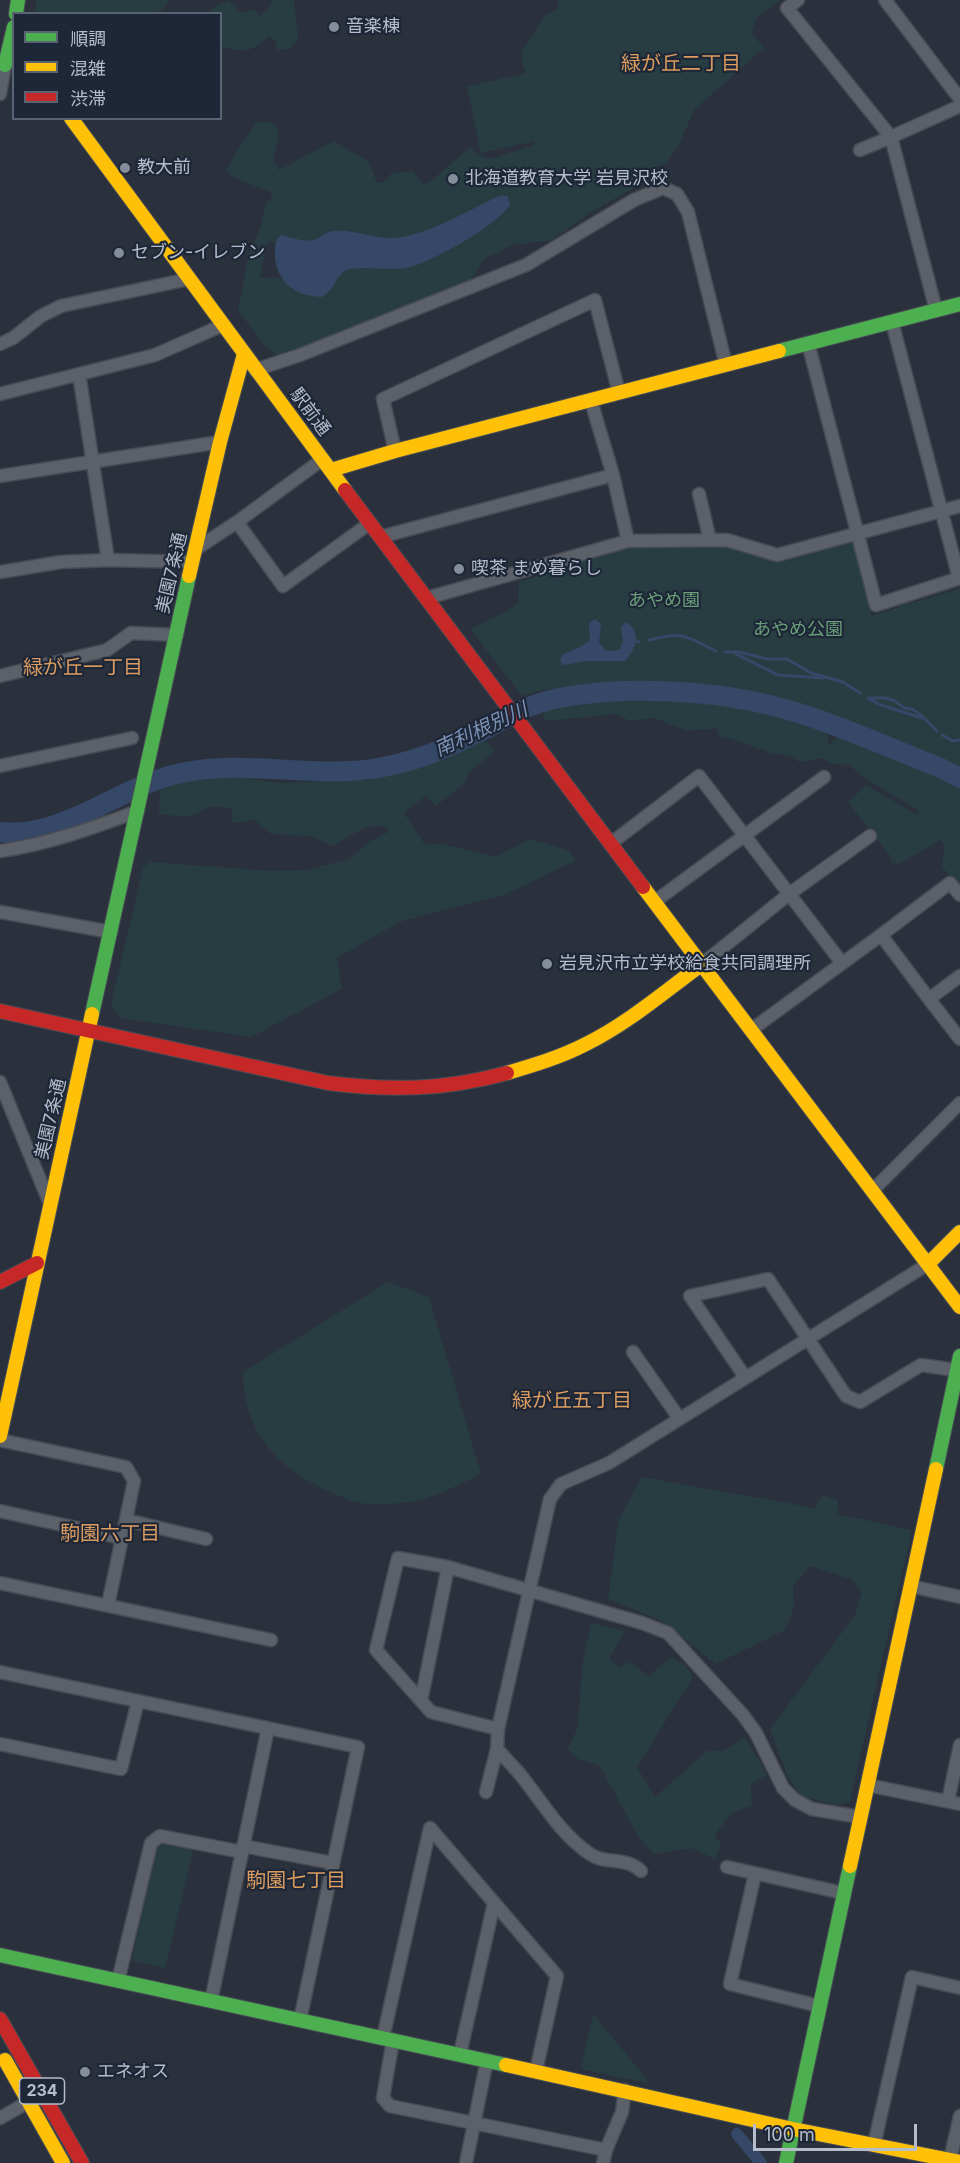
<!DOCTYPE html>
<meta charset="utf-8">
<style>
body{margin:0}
#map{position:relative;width:960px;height:2163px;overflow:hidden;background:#2b313c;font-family:Inter,"Noto Sans JP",sans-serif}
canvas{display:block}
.legend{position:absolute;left:12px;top:12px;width:210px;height:108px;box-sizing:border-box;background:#1d2737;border:2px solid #5a6373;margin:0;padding:8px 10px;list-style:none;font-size:18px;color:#b5bdcc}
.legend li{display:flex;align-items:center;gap:12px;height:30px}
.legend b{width:30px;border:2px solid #5a6373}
.scale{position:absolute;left:753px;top:2124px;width:164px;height:27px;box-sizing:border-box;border:3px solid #b5bdcc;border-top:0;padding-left:8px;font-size:18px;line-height:21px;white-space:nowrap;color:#b5bdcc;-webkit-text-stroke:4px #1d2737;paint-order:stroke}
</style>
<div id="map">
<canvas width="960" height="2163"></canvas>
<ul class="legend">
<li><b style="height:8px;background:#4caf50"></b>順調</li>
<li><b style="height:8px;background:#ffc107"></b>混雑</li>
<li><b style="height:8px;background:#c62828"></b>渋滞</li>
</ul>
<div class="scale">100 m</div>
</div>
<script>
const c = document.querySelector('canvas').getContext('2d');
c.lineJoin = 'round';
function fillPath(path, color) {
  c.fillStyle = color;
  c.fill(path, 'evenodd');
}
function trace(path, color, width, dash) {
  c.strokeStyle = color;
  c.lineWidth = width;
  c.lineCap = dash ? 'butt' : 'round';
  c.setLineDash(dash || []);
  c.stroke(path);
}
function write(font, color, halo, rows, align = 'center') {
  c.font = font + ' Inter,"Noto Sans JP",sans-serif';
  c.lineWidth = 4.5;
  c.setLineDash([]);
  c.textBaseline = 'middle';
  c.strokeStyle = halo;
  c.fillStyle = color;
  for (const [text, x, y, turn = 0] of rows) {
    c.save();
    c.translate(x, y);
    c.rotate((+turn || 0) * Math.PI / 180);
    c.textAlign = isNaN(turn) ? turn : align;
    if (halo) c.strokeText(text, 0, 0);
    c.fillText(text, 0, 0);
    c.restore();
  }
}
fillPath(new Path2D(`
 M 36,0 L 170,0 L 162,10 L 156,13 L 35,13 Z
 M 272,0 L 294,0 L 298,39 L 291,48 L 277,50 L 275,40 L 269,36 C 251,51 247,54 224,47 L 221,52 L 220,14 L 208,13 L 209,12 L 218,4 L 229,1 L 240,12 L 256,10 L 260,16 L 270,6 Z
 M 558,0 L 780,0 L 756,18 L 752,33 L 764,48 L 694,110 L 679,145 L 666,163 L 651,169 L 637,186 L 591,212 L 552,240 L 513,245 L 484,259 L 475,274 L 464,286 L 374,318 L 322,340 L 277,355 L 264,345 L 238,310 L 249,254 L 261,226 L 266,203 L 272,198 L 271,192 L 232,177 L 227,170 L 234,155 L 257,122 L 270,122 L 277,128 L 278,137 L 273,160 L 279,170 L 334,141 L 369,162 L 377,183 L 383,182 L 392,173 L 413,171 L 423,185 L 431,181 L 470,147 L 478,154 L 489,159 L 532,146 L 535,141 L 481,153 L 467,87 L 526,73 L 522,63 L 521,52 L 545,15 L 557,9 ZM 413,240 L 337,274 L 301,286 L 276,277 L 260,278 L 266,246 L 271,241 L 280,245 Z
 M 852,539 L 872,616 L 899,607 L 902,603 L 909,600 L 911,603 L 960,589 L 960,772 L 865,727 L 902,747 L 918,769 L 960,785 L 960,883 L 942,868 L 944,847 L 941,840 L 899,864 L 891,863 L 891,857 L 848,802 L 866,785 L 917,815 L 918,810 L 861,776 L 850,765 L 832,764 L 822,758 L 799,762 C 790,752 780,756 769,752 C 752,747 737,739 719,736 L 716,728 L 687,731 L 655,718 L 630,721 L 615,714 L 547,721 L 543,717 L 546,705 L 587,691 L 673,684 L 541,690 L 522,696 L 470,629 L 502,614 L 518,603 L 519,582 L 630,547 L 726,543 L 778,559 ZM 784,704 L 816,711 L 858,725 C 843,727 837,734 829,746 L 827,734 L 819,716 Z
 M 485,740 L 495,751 L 468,773 L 466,782 L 436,806 L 425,796 L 404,813 L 425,845 L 439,843 L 495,857 L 530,839 L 570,851 L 575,861 L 504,895 L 399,922 L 337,958 L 342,989 L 251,1037 L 119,1018 L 111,1004 L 143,868 L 150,862 L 272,871 L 306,870 L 349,859 L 372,840 L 388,832 L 387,827 C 367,822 350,836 333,846 L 310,836 L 271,834 L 255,820 L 232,823 L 232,809 L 213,806 L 187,817 L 159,814 L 160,785 L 222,773 L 274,783 L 370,780 L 440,761 Z
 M 388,1282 L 429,1297 L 481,1474 C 455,1487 429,1501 400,1503 C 389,1504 378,1505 367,1504 C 354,1503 340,1496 328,1491 C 277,1468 243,1431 243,1372 Z
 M 641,1477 L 815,1508 L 822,1495 L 838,1500 L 837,1514 L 912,1530 L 850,1801 L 838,1805 L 801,1796 L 788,1777 L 770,1729 L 855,1615 L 862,1592 L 851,1579 L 810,1566 L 793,1586 L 794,1607 L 785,1630 L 716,1664 L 662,1621 L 608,1599 L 618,1522 Z
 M 591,1623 L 625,1631 L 609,1659 L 619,1668 L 630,1662 L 649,1676 L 671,1657 L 685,1665 L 693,1677 L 637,1767 L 655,1797 L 707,1751 L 723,1751 L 745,1737 L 767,1775 L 751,1784 L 752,1806 L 731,1813 L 715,1835 L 721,1844 L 715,1859 L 691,1848 L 654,1854 L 637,1835 L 600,1766 L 578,1759 L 568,1749 L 578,1727 L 582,1667 Z
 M 162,1840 L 194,1847 L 165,1968 L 132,1961 L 154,1849 Z
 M 593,2014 L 651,2084 L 581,2069 Z`), '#273d42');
fillPath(new Path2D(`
 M 499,196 L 507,196 L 510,204 C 500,224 429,264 406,268 C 388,271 368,266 350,269 C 335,272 335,293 321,297 C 320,297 312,296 312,296 C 290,293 276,277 275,256 C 275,247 274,241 281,235 C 292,238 306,243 317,239 C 321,237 325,233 329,232 C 350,227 372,239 393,238 C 424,237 471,209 499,196 Z
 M 595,619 L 601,624 L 599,642 L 605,650 L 613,651 L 620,649 L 623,641 L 621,627 L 626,622 C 642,631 636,650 625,661 L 586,661 L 564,665 L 560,662 L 562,655 L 580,647 L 590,640 L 589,624 Z`), '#364867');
trace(new Path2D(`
 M 649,640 C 686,631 684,636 716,651
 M 636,641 L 639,642
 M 725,652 L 739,652 L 767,659 L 787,659 L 811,673 L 843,682 L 860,693
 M 736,654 L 778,675 L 823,678
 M 868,698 L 885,698 L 895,701 L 904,708 L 912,709 L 921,715 L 937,731
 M 869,699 L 881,705 L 922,718
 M 942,735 L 953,741 L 960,740`), '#364867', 3);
trace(new Path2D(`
 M 737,2134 L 761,2163`), '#364867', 12);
trace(new Path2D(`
 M 0,832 C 64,839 121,785 181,773 C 246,759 313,779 378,768 C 421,761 458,743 497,723 C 510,717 523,708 537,704 C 558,696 597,692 620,691 C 685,689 752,696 814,718 C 857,733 900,752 943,769 L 960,778`), '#364867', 20);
const street = new Path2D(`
 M 798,0 L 787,8 L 891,137 L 960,106
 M 885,0 L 960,99
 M 0,94 L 5,65
 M 860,150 L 891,137 L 936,310
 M 892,322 L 959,578
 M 808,343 L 876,605 L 960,578
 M 0,344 L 13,338 L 41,316 L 61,306 L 189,279
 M 255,370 L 300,355 L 526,265 L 634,200 L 663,188 L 677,194 L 688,212 L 726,365
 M 79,374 L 108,560
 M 0,394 L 155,355 L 223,325
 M 591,401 L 613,475 L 628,541
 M 395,451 L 383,399 L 595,300 L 619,393
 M 0,476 L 220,442
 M 699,494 L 710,540
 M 237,522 L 283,586 L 370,523
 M 380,537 L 613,475
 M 196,549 L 237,522 L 323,459
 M 0,572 L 61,562 L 108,560 L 193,562
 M 427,598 L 628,541 L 727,540 L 777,555 L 960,506
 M 0,676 L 107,650 L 131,633 L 177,635
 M 0,766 L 132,738
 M 610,844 L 699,776 L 842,963
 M 0,851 C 48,844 93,828 138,811
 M 654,902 L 824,777
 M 0,912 L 111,932
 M 881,935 L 950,883 L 960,895
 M 701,965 L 789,894 L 870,836
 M 960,976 L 929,999 L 960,1039
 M 751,1030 L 881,935 L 929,999
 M 0,1082 L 50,1204
 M 872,1191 L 960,1103
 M 633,1352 L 679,1418
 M 745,1377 L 690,1296 L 768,1279 L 846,1396 L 860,1402 L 921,1365 L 956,1370
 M 0,1440 L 126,1467 L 134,1481 L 108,1605
 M 0,1511 L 122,1538
 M 126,1520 L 206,1539
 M 0,1583 L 271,1640
 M 910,1586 L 960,1597
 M 0,1672 L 358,1747 L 300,2020
 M 421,1701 L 448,1567
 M 498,1729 L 431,1712 L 376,1650 L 398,1558 L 448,1567 L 642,1623 L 668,1633 L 743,1715 L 756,1733 L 783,1788 L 795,1800 L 812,1809 L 860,1817
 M 0,1744 L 121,1769 L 138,1701
 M 497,1749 C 504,1757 512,1765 519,1773 C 541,1800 560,1834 590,1854 C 605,1865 626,1856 641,1871
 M 867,1785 L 960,1804
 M 486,1792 L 497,1749 L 498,1729 L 550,1499 L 561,1484 L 609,1463 L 928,1264
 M 948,1801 L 960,1745
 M 430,1828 L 557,1976 L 536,2071
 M 243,1846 L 333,1863
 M 727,1867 L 843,1893
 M 755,1874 L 730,1984 L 819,2006
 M 118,1981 L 151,1843 L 160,1836 L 242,1852
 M 211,2001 L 268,1728
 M 383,2038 L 430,1828
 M 393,2040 L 383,2098 L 390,2106 L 606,2150
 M 460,2054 L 494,1903
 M 0,2118 L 32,2100
 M 874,2145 L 912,1977 L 960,1988
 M 950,2160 L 960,2116
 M 466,2163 L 487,2060
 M 603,2163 L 606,2150 L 622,2112 L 625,2090`);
const fast = new Path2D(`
 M 16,14 L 18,0
 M 5,65 L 14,27
 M 779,351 L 960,304
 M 92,1014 L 189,576
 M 936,1469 L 960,1356
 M 0,1955 L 506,2065
 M 786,2163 L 850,1866`);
const slow = new Path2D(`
 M 71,118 L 345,490
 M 331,470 L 395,451 L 779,351
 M 189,576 L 220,442 L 244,354
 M 643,887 L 960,1307
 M 507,1073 C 534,1065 561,1057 586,1044 C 627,1024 664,992 701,965
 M 928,1264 L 960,1232
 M 0,1436 L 92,1014
 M 850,1866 L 936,1469
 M 5,2060 L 63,2163
 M 506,2065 L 793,2129 L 960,2162`);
const jam = new Path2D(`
 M 345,490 L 643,887
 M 0,1011 L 328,1083 C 392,1091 445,1090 507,1073
 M 0,1282 L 37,1263
 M 0,2019 L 82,2163`);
trace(street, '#474c54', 15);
trace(fast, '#474c54', 16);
trace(slow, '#474c54', 16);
trace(jam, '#474c54', 16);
trace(street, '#5b6069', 12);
trace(fast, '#4caf50', 14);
trace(slow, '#ffc107', 14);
trace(jam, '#c62828', 14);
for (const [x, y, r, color] of [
 [334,27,6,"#858c9a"],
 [125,168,6,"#858c9a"],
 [453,179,6,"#858c9a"],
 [119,253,6,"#858c9a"],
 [459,569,6,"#858c9a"],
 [547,964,6,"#858c9a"],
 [85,2072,6,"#858c9a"]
]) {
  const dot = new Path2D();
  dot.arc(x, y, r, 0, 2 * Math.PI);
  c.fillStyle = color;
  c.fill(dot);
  trace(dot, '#1d2737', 2);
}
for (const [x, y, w] of [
 [42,2091,45]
]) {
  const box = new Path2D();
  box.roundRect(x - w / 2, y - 13, w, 26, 4.5);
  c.fillStyle = '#1d2737';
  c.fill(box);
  trace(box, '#b5bdcc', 1.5);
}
write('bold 16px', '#b5bdcc', null, [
 ["234",42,2091]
]);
write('18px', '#b5bdcc', '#1d2737', [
 ["音楽棟",346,27],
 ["教大前",137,168],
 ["北海道教育大学 岩見沢校",465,179],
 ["セブン-イレブン",131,253],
 ["喫茶 まめ暮らし",471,569],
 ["岩見沢市立学校給食共同調理所",559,964],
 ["エネオス",97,2072]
], 'left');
write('18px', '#b5bdcc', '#1d2737', [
 ["駅前通",310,412,53],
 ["美園7条通",172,573,-77],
 ["美園7条通",51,1119,-77]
]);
write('18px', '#6b9f79', '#1d2737', [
 ["あやめ園",664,601],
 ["あやめ公園",798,630]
]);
write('20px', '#dd9c5f', '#1d2737', [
 ["緑が丘二丁目",681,64],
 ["緑が丘一丁目",83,668],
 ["緑が丘五丁目",572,1401],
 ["駒園六丁目",110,1534],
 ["駒園七丁目",296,1881]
]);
write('italic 20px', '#7b91b5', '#1d2737', [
 ["南利根別川",481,730,-25]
]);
</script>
